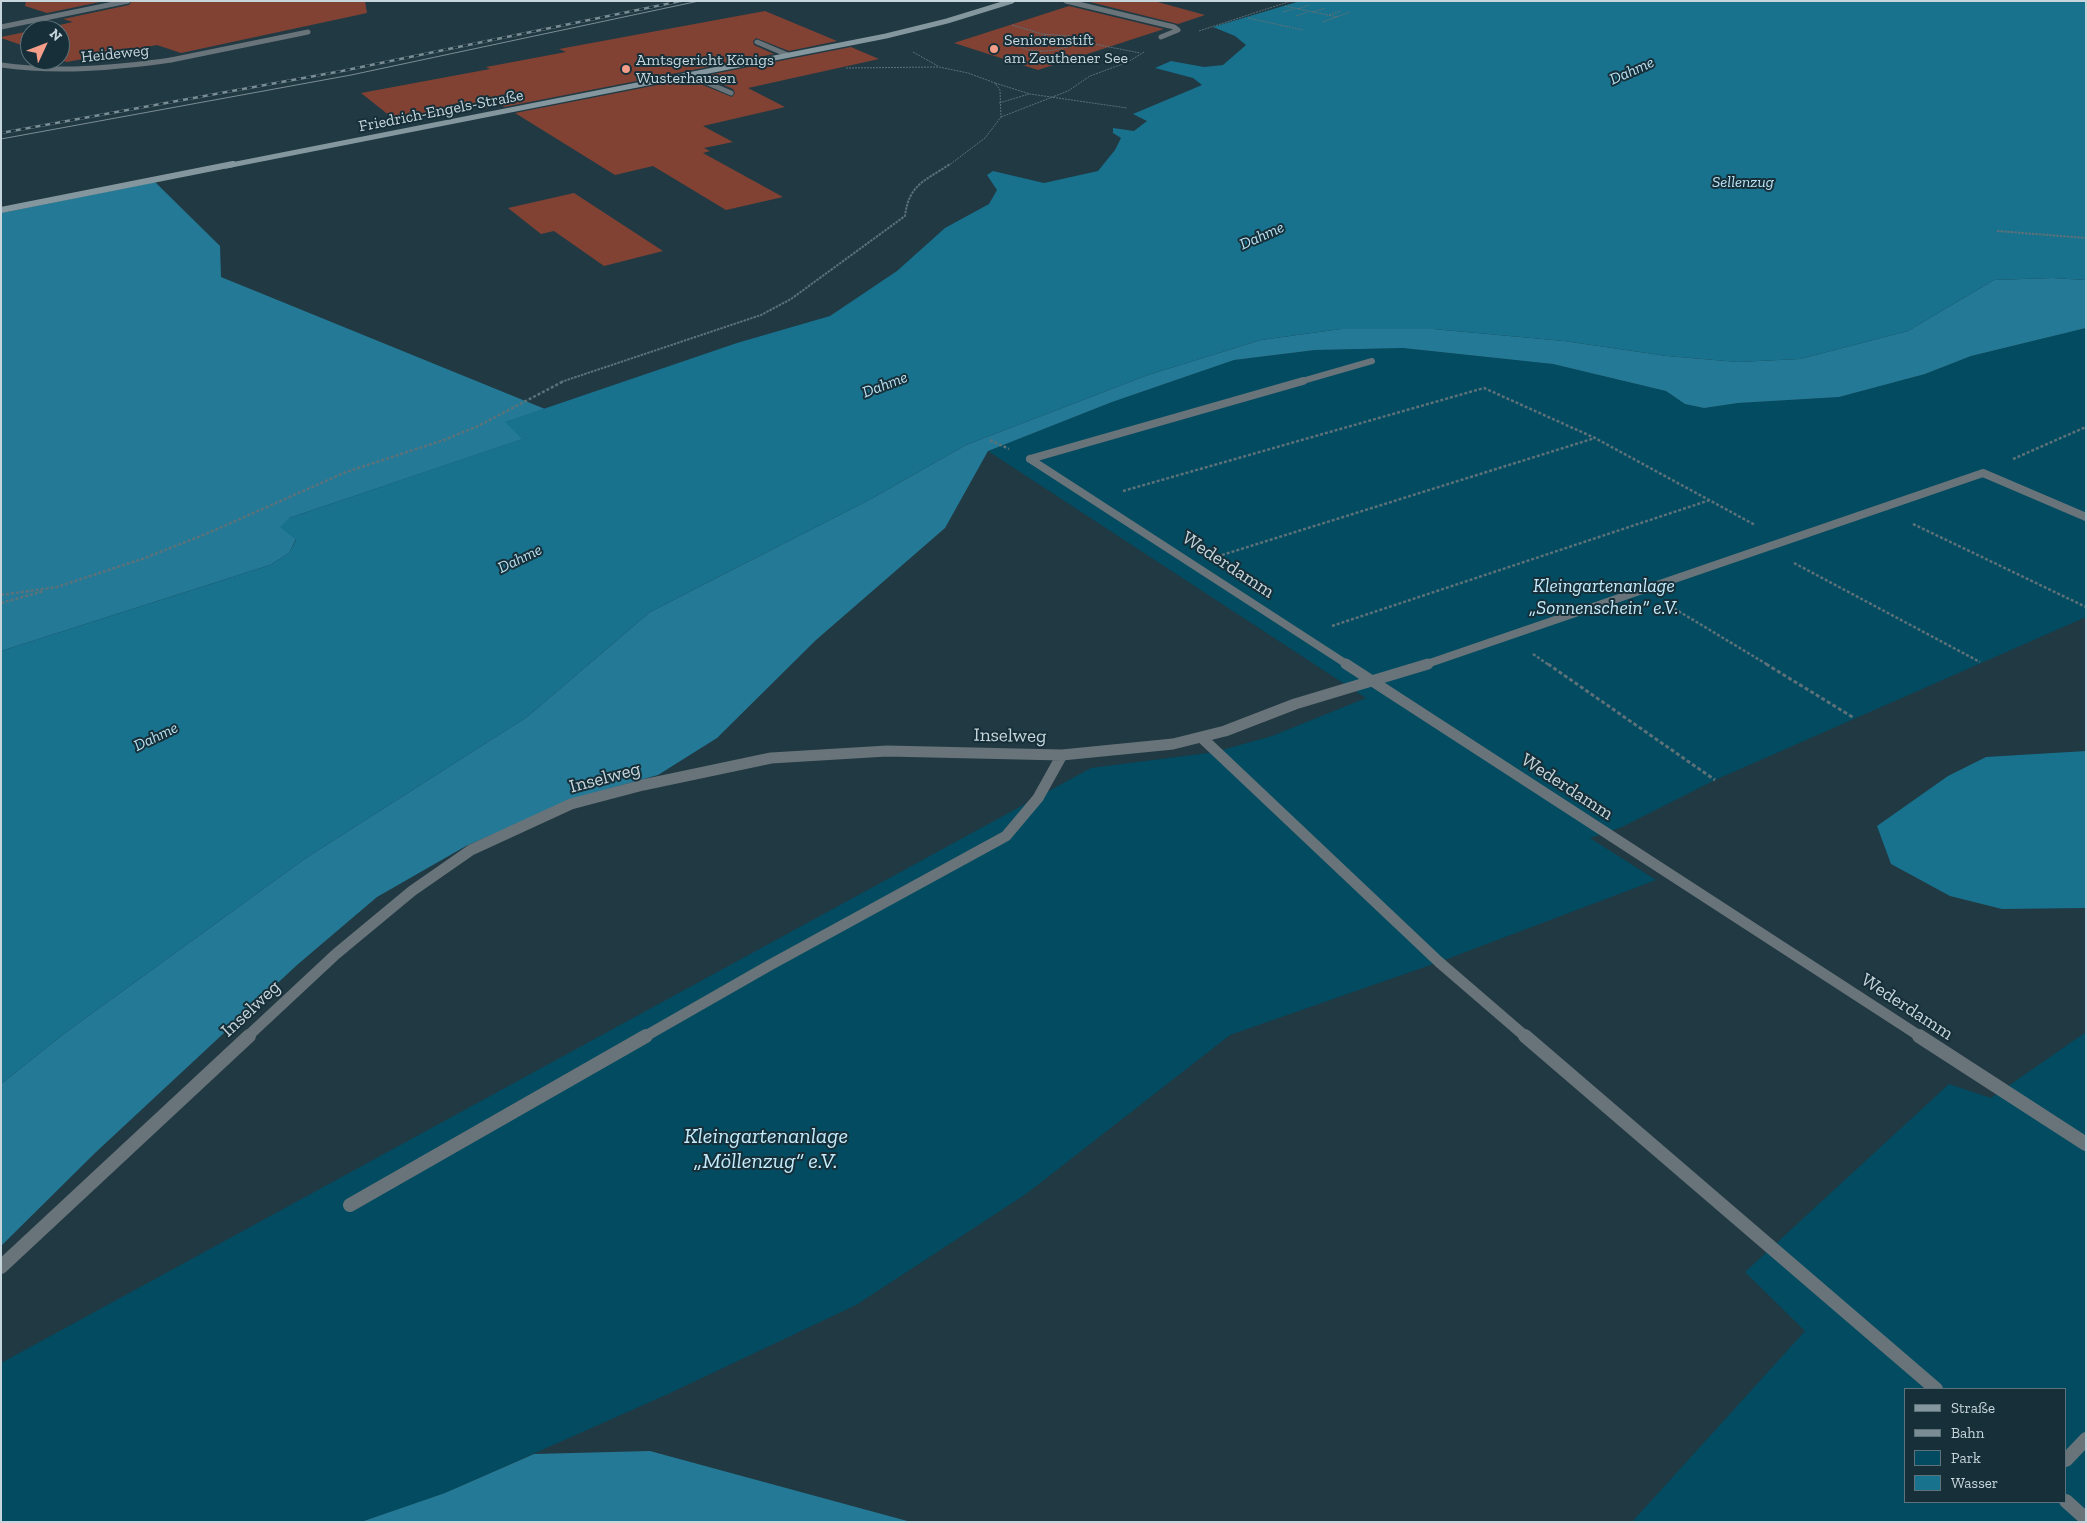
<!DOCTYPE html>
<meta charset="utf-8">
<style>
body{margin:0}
#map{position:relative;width:2087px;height:1523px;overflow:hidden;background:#213943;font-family:"Zilla Slab",serif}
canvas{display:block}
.frame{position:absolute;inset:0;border:2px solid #c7d6dc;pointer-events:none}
.legend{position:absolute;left:1904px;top:1388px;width:162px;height:115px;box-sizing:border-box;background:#162f39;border:1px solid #5d727a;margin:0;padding:6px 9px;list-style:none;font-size:15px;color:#c7d6dc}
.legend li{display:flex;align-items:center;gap:10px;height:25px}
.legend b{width:25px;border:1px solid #5d727a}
.north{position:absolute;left:20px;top:20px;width:50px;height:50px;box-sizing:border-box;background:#162f39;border:1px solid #5d727a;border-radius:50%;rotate:47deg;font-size:14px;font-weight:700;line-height:20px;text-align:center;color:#c7d6dc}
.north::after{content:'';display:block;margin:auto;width:18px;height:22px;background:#f49e8a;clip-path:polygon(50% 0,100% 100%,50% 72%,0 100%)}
</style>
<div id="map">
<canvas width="2087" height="1523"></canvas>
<div class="frame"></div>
<ul class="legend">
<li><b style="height:6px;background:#84979e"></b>Straße</li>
<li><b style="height:6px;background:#7a8d95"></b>Bahn</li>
<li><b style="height:14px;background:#024b60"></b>Park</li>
<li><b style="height:14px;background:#18718d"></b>Wasser</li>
</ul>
<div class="north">N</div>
</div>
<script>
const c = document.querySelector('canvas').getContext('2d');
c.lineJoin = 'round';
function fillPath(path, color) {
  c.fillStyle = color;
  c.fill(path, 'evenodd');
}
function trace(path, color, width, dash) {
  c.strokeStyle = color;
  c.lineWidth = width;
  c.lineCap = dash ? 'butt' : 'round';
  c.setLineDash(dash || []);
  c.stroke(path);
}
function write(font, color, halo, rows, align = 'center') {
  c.font = font + ' "Zilla Slab",serif';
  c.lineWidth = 4;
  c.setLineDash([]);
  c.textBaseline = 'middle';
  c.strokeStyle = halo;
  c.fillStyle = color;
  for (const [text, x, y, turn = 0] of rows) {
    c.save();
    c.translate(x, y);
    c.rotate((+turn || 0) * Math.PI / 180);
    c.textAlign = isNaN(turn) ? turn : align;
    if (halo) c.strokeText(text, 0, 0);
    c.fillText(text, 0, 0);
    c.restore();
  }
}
fillPath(new Path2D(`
 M 2086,328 L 2086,617 L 1715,780 L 1622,827 L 1590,838 L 1656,880 L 1439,962 L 1230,1035 L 1026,1194 L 856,1305 L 668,1394 L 445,1493 L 361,1522 L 1,1522 L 1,1363 L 1091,768 L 1215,752 L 1272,736 L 1366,698 L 988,451 L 1112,402 L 1234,360 L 1315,350 L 1403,348 L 1553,364 L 1666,391 L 1685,404 L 1704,408 L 1738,403 L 1839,397 L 1925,374 L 1971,356 Z
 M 2086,1032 L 2086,1522 L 1632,1522 L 1805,1331 L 1745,1272 L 1949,1084 L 1991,1098 ZM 1906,1389 L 2066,1389 L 2066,1502 L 1906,1502 Z`), '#024b60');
fillPath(new Path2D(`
 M 155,182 L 220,246 L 221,277 L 545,409 L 506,422 L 523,439 L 289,518 L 296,539 L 289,553 L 270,565 L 1,651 L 1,213 Z
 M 2052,278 L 2086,280 L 2086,328 L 1971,356 L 1925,374 L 1839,397 L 1738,403 L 1704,408 L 1685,404 L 1666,391 L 1553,364 L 1403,348 L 1315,350 L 1234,360 L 1112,402 L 988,451 L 945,528 L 816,640 L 717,738 L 658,775 L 576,798 L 466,846 L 377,897 L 297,965 L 95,1153 L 1,1246 L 1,1084 L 65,1033 L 306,858 L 527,717 L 650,612 L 871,499 L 966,445 L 1148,375 L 1261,340 L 1341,329 L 1433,329 L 1564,341 L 1667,356 L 1738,362 L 1800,359 L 1908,331 L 1994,280 Z
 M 650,1451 L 911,1522 L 361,1522 L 445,1493 L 534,1454 Z`), '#247a96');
fillPath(new Path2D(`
 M 1300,1 L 2086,1 L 2086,280 L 2052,278 L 1994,280 L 1908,331 L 1800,359 L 1738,362 L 1667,356 L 1564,341 L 1433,329 L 1341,329 L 1261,340 L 1148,375 L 966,445 L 871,499 L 650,612 L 527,717 L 306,858 L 65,1033 L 1,1084 L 1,651 L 270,565 L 289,553 L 296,540 L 280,527 L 289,518 L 522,439 L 505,422 L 737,343 L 830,316 L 897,271 L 945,228 L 989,204 L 997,190 L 987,175 L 993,171 L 1044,183 L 1098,171 L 1115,150 L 1121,138 L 1113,133 L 1113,128 L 1134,131 L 1147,121 L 1133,114 L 1202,85 L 1193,78 L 1155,68 L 1171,61 L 1204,67 L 1223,65 L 1246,45 L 1235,36 L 1213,27 Z
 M 2086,751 L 2086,908 L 2002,909 L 1950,896 L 1891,864 L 1877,826 L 1948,776 L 1986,757 Z`), '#18718d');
fillPath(new Path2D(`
 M 26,1 L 105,1 L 47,13 L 25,6 Z
 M 132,1 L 365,1 L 367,13 L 181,53 L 157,45 L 67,62 L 60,60 L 60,30 L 37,30 L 73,22 L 63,19 L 129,5 Z
 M 1086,1 L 1154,1 L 1205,15 L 1178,24 Z
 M 1069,6 L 1164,29 L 1038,70 L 954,43 Z
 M 765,11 L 837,41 L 789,51 L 756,38 L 753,41 L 754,45 L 774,54 L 504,107 L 502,105 L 482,109 L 476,104 L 395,120 L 361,93 L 490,69 L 486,67 L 566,52 L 559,49 Z
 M 30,31 L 30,48 L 1,38 L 1,37 Z
 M 851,47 L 879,59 L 748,88 L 785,107 L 703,126 L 733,142 L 704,148 L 710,151 L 703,153 L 783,197 L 726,210 L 653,166 L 615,175 L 515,113 L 688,79 L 732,97 L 735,93 L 733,89 L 703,76 Z
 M 574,193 L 663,251 L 604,266 L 554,231 L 541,234 L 508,208 Z`), '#814234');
trace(new Path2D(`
 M 1285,6 L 1337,17
 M 1298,9 L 1309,5
 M 1283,12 L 1294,9
 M 1313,12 L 1325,8
 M 1329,15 L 1341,11
 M 1296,16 L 1308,12
 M 1248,18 L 1303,30
 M 1323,22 L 1350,12
 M 1012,25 L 1042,34 L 1070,36 L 1084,42 L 1140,53
 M 1199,31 L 1291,1
 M 1046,35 L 1019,46 C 1040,57 1063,48 1084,42
 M 913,52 L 938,66
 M 846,68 L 939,67 L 968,73 L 995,83 L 1000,90 L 1001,117 L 985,138 L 948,166
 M 995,83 L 1030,94 L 1127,108
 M 999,103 L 1029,94
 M 1001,117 L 1068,91 L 1090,76 L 1128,62 L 1144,52`), '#5c7179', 1, [2, 1]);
trace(new Path2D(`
 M 1997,231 L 2086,238
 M 561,382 L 761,315 L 791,299 L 905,216 C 909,184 925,181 950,164`), '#5c7179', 2, [2.5, 1]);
trace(new Path2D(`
 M 990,440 L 1009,449
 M 2013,459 L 2086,427
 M 1123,491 L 1484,388 L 1595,438 L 1755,525
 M 1913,524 L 2086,607
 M 1222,555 L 1595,438
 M 1794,563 L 1980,662
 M 1,595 L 57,587 L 142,559 L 206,534 L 346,472 L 444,440 L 478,426 L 564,381
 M 1,603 L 44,591
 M 1670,606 L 1768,665
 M 1332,626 L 1710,500
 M 1533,654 L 1549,665`), '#5c7179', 2.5, [3, 2]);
trace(new Path2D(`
 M 1548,664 L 1715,780
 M 1766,664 L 1854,718`), '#5c7179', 3, [4, 2.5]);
trace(new Path2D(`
 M 1066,1 L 1174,27 L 1178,30 L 1161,37
 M 757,42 L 788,55
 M 171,60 L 308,32
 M 689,75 L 731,93`), '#687479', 5);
trace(new Path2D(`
 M 1299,382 L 1372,361`), '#687479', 6);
trace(new Path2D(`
 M 1030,459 L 1348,665
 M 1030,459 L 1303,381
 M 1424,665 L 1983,473 L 2086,517`), '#687479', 8);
trace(new Path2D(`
 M 1346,664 L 1921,1037
 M 1201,737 L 1439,962 L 1526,1037
 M 247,1037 L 336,954 L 412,891 L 471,850 L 571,804 L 643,785 L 771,758 L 887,751 L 1062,755 L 1173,744 L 1225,731 L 1295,704 L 1428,664
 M 644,1037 L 770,965 L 1006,836 L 1038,798 L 1062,755`), '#687479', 11);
trace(new Path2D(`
 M 1525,1036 L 1936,1389
 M 1919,1036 L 2086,1144
 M 350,1205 L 646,1036
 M 1,1267 L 249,1036
 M 2066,1460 L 2086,1439
 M 2066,1501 L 2086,1519`), '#687479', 14);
trace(new Path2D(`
 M 1,27 L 128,1
 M 1,65 C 58,73 114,68 171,60`), '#687479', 5);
trace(new Path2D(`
 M 226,166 L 886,36 L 947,21 L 1012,1`), '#84979e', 5);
trace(new Path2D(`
 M 1,210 L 233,164`), '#84979e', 6);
trace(new Path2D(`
 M 1,139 L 351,75 L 699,1`), '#7a8d95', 1);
const rail = new Path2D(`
 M 1,133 L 342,71 L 681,1`);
trace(rail, '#7a8d95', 2.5);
trace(rail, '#162f39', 2, [5]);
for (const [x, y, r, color] of [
 [994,49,5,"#f49e8a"],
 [626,69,5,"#f49e8a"]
]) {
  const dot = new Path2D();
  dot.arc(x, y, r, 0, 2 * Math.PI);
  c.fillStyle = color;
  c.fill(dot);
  trace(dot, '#162f39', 2);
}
write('16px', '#c7d6dc', '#162f39', [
 ["Seniorenstift",1004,40],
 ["am Zeuthener See",1004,58],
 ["Amtsgericht Königs",636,60],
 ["Wusterhausen",636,78]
], 'left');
write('16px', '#c7d6dc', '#162f39', [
 ["Heideweg",115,54,-6],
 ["Friedrich-Engels-Straße",441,111,-11]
]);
write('italic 16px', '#bce4f5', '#162f39', [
 ["Dahme",1632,71,-24],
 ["Sellenzug",1743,182],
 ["Dahme",1262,236,-24],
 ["Dahme",885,385,-21],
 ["Dahme",520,559,-26],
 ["Dahme",156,737,-26]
]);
write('19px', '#c7d6dc', '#162f39', [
 ["Wederdamm",1228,565,33],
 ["Inselweg",1010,736,1],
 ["Inselweg",605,778,-15],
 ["Wederdamm",1567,787,33],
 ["Wederdamm",1907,1007,33],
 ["Inselweg",251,1009,-43]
]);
write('italic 19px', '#c3ebfc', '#162f39', [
 ["Kleingartenanlage",1604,587],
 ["„Sonnenschein“ e.V.",1604,609]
]);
write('italic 22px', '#c3ebfc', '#162f39', [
 ["Kleingartenanlage",766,1137],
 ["„Möllenzug“ e.V.",766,1162]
]);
</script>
